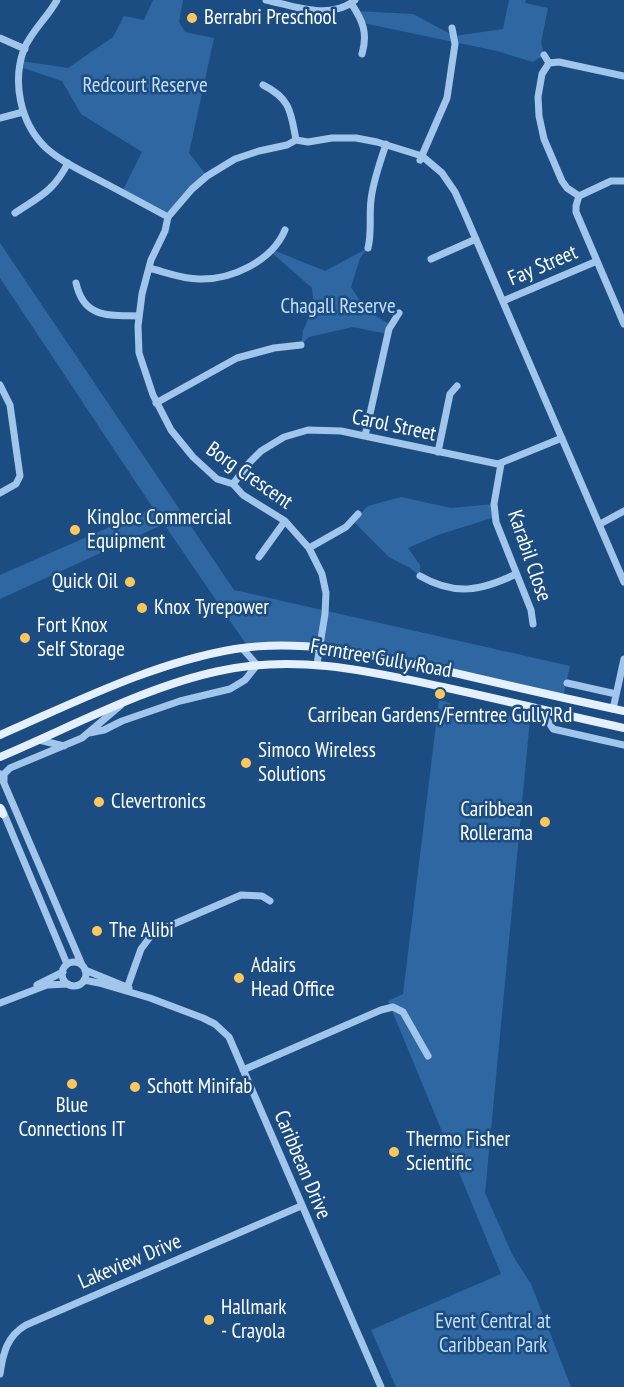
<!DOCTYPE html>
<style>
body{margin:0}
canvas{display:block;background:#1b4d83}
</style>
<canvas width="624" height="1387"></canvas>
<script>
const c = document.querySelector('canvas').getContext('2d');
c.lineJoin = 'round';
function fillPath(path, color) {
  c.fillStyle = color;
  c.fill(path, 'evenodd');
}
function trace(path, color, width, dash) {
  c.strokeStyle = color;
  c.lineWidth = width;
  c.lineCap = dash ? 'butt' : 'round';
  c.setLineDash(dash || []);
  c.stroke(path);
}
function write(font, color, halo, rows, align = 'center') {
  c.font = font + ' "PT Sans Narrow",sans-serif';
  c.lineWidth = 5;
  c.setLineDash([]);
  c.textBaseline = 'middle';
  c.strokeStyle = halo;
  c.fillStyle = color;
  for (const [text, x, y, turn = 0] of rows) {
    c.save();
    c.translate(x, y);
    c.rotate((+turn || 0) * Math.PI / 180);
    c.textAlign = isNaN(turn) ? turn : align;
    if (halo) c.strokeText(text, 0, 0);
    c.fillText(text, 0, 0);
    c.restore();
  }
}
fillPath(new Path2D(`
 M 153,0 L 183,0 L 179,22 L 185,32 L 214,38 L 189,153 L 207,176 L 170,215 L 122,192 L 142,152 L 81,114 L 62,81 L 20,67 L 21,61 L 68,68 L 113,37 L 124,16 L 144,20 Z
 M 509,0 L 526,0 L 525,3 L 548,8 L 541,42 L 544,55 L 533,62 L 497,51 L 363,23 L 356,11 L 413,14 L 454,36 L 503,29 Z
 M 0,243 L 234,590 L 570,666 L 563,697 L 359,653 L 248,647 L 164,524 L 0,599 L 0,575 L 153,508 L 0,278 Z
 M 368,248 L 360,258 L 351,287 L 366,310 L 391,325 L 388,334 L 353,327 L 309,337 L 301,345 L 303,331 L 314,305 L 312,288 L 271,252 L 273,250 L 325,271 Z
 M 401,497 L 451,508 L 494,504 L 495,517 L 438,535 L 408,548 L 420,565 L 420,576 L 410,568 L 389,557 L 353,521 L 368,506 Z
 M 439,700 C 450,702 455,703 455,715 L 469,718 L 471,714 L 477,709 L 530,719 L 485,1193 L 513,1256 L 531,1284 L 571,1387 L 396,1387 L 371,1330 L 501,1274 L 388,1001 L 403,994 Z`), '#2e67a2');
trace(new Path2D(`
 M 57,0 C 48,17 32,30 24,49 C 12,82 20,122 45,147 C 59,160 78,169 95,178 C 120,191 144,204 168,217
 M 266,0 C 294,6 330,21 355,0
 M 351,3 C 363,21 368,33 362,54
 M 0,38 L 25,49
 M 544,55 L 549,63
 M 624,76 L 559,62 L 549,63 L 542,74 L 538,97 L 539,116 L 544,139 L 562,181 L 567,188 L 579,196 L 576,206 L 576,212 L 624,324
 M 263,85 C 290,98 291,112 296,140
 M 0,118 L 23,112
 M 420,160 L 447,98 L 455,44 L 452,28
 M 579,196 L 611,181 L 624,181
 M 15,213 C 40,196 53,192 68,163
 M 368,248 C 372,233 369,216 371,200 C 373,181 380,163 386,144
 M 431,259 L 476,239
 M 149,268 C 165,272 182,279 199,279 C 232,280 272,261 285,230
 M 76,283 C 84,319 109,315 139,316
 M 503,301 L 597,261
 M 0,385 L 10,405 L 20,476 L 16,484 L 0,493
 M 156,403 L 237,358 L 274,348 L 301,345
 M 365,436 L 389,329 L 399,313
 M 438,452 L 450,394 L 457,386
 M 501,464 L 494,504 L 496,522 L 531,610 L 533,624
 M 233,484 L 250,462 L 261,451 L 284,437 L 308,430 L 341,431 L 498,464 L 562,438
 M 600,524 L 624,511
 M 309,548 L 346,527 L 358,514
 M 259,557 L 285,521
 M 420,576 C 455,596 481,591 516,574
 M 317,664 L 325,614 L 326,593 L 322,574 L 309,548 L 285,521 L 243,495 L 233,484 L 217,479 L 193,457 L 171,430 L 153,395 L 139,353 L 138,326 L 142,294 L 151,260 L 165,231 L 168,217 L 192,189 L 207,176 L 235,159 L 259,151 L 287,145 L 296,140 L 308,142 L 332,138 L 356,138 L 377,142 L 422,156 L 442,173 L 455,192 L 465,214 L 624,582
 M 567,683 L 616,694
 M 613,709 L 624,659
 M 541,710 L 553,729 L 624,745
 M 89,733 L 104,730 L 122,721 L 180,701 L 230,689 L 245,680 L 257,665 L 242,648
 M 39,740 L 64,746
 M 0,774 L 82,965
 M 4,781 L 4,774 L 10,768 L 82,738 L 121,705
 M 2,809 L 67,964
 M62 974a12 12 0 1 1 24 0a12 12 0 1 1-24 0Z
 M 85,970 L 129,988
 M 84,980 L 99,983 L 150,998 L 203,1018 L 215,1024 L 229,1037 L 381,1387
 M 37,985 L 63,972
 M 126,991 L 141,949 L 153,933 L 241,895 L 262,896 L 270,901
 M 0,1003 L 47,985 L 68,984
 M 243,1070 L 381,1010 L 393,1007 L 403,1012 L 428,1056
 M 0,1374 C 3,1353 7,1336 26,1325 L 301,1206`), '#a1c5eb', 7);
trace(new Path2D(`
 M 0,735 C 76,702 152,663 235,649 C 305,638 373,655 442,670 C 502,684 563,698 624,711
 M 0,757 C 69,728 147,686 219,671 C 296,654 368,671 443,687 C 503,700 564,715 624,728
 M 0,808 L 3,814`), '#e5f0ff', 8);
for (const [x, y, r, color] of [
 [192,18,6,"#fcc85d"],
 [75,530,6,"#fcc85d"],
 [130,582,6,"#fcc85d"],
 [142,608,6,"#fcc85d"],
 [25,638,6,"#fcc85d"],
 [440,694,6,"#fcc85d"],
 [246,763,6,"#fcc85d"],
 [99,802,6,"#fcc85d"],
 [545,822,6,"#fcc85d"],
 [97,931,6,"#fcc85d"],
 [239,978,6,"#fcc85d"],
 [72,1084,6,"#fcc85d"],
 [135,1087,6,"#fcc85d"],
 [394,1152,6,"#fcc85d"],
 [209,1320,6,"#fcc85d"]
]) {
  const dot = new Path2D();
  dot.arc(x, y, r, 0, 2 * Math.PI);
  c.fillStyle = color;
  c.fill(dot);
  trace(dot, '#1b4d83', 2);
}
write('21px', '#fff', '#1b4d83', [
 ["Berrabri Preschool",204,18],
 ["Kingloc Commercial",87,518],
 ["Equipment",87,542],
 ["Quick Oil",118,582,"right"],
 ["Knox Tyrepower",154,608],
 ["Fort Knox",37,626],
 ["Self Storage",37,650],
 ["Carribean Gardens/Ferntree Gully Rd",440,716,"center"],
 ["Simoco Wireless",258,751],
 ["Solutions",258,775],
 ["Clevertronics",111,802],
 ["Caribbean",533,810,"right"],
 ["Rollerama",533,834,"right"],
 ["The Alibi",109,931],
 ["Adairs",251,966],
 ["Head Office",251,990],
 ["Schott Minifab",147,1087],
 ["Blue",72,1106,"center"],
 ["Connections IT",72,1130,"center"],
 ["Thermo Fisher",406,1140],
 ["Scientific",406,1164],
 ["Hallmark",221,1308],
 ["- Crayola",221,1332]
], 'left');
write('21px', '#c5def8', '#1b4d83', [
 ["Redcourt Reserve",145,86],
 ["Chagall Reserve",338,307],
 ["Event Central at",493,1322],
 ["Caribbean Park",493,1346]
]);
write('21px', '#fff', '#1b4d83', [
 ["Fay Street",543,266,-23],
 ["Carol Street",394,426,12],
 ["Borg Crescent",249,476,35],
 ["Karabil Close",529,556,71],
 ["Ferntree Gully Road",381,659,10],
 ["Caribbean Drive",302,1165,67],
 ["Lakeview Drive",130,1262,-23]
]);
</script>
